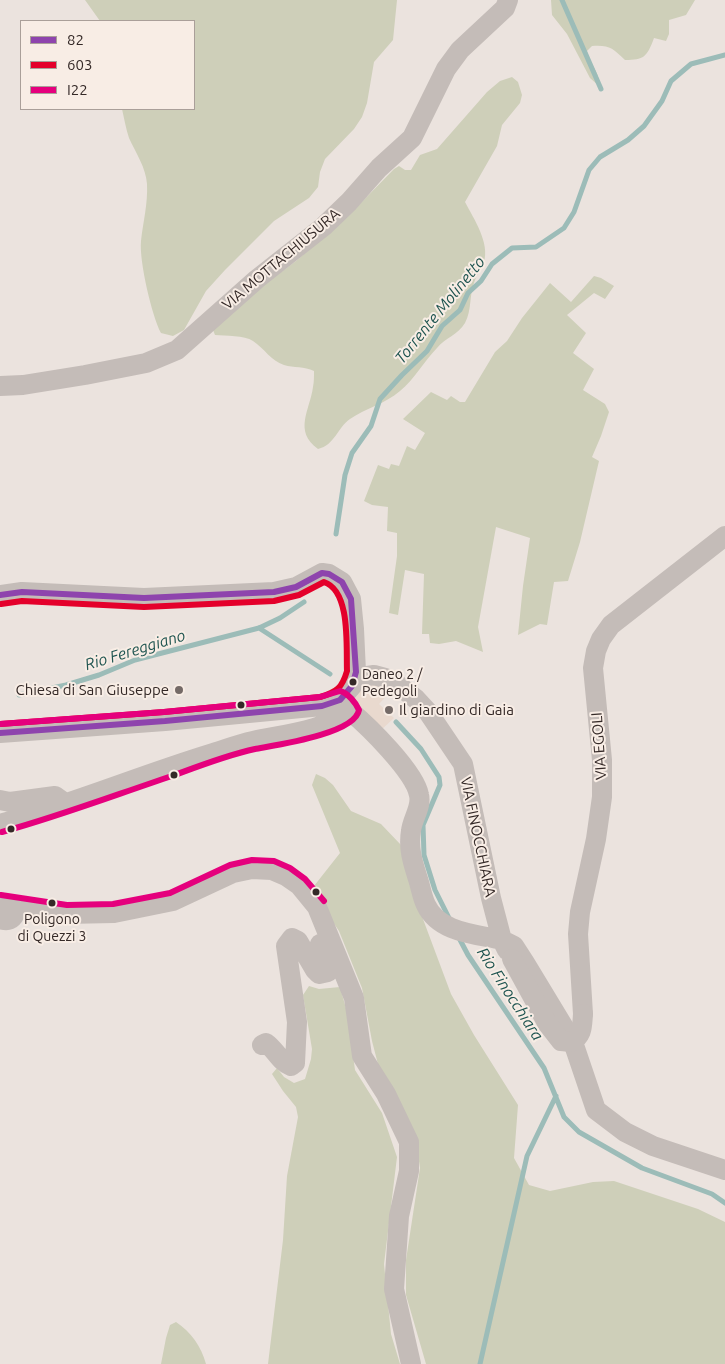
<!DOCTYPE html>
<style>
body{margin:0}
#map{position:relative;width:725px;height:1364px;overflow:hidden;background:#ebe3de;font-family:Ubuntu,sans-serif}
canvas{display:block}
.legend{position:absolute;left:20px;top:20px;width:175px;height:90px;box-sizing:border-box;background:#f8ede5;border:1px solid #aa9f99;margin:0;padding:6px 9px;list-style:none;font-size:15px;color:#342927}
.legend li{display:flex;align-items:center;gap:10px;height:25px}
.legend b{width:25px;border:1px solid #aa9f99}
</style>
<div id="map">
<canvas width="725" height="1364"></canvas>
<ul class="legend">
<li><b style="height:6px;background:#8e44ad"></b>82</li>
<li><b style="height:6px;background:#e4002b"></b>603</li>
<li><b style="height:6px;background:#e5007d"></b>I22</li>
</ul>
</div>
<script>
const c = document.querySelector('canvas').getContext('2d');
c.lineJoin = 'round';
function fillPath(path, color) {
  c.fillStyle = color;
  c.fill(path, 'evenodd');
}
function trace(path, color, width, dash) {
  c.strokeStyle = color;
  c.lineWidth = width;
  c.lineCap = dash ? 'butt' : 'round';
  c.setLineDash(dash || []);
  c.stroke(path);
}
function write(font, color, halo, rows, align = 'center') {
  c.font = font + ' Ubuntu,sans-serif';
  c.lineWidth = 4;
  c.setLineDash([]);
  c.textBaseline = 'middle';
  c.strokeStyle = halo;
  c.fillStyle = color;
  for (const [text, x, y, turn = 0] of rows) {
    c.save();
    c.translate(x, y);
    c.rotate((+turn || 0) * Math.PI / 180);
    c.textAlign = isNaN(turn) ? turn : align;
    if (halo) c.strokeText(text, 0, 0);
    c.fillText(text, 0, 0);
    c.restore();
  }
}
fillPath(new Path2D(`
 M 85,0 L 397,0 L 393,40 L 374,62 L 367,103 L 362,117 L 354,129 L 325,159 L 320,172 L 318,187 L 309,198 L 274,221 L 225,270 L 206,291 L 184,330 L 173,336 L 161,333 C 152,316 139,261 141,241 C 143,222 148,204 147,184 C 146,168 136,153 129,138 C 126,129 124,118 122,109 L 194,109 L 194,21 L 100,21 Z
 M 551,0 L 695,0 L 686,15 L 669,20 L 669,34 L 666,41 L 654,38 C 647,57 644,60 625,60 C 612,48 610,45 592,46 L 587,51 C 589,64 601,73 599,86 L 590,78 L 567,34 L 552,15 Z
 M 512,77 L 518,82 L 522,95 L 520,103 L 502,125 L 497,146 L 465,202 C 474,219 490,243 484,262 C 482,270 476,275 474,283 C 469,296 472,310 465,323 C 458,335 445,338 437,348 C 424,361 414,380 400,391 C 385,404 366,408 350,419 C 337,428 335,445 318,449 C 293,431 310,410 313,387 C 314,382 314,377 314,371 C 304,366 294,368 284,365 C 271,361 264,348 253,341 C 244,335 226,336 215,335 L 213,330 L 233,308 L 296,261 L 349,215 L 394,169 L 399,166 L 405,170 L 411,170 L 420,155 L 437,149 L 487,92 L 500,81 Z
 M 594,276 L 601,278 L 614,286 L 605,299 L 594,293 L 567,315 L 586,333 L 573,353 L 594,369 L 583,390 L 605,404 L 609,412 L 601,436 L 592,457 L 599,461 L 580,542 L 568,581 L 554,582 L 547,625 L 540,624 L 518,635 L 523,586 L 530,538 L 496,527 L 478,627 L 483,652 L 456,641 L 439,644 L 430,643 L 429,634 L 422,634 L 424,574 L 405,570 L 398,615 L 389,613 L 397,556 L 397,533 L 387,531 L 388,507 L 372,505 L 364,501 L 378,465 L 389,469 L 391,464 L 399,466 L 407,446 L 415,450 L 425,433 L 403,419 L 431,392 L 447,400 L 451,396 L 460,402 L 465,402 L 495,352 L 507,341 L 522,318 L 550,283 L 571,302 Z
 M 316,774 L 325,778 L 333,785 L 351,811 L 381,824 L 401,845 L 411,887 L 451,994 L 474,1035 L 518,1105 L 514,1158 L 529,1185 L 550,1191 L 593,1182 L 614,1181 L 698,1209 L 725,1222 L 725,1364 L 426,1364 L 406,1295 L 406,1260 L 420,1168 L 415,1135 L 379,1068 L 372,1041 L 362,988 L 339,931 L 317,898 L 314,886 L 340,853 L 312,785 Z
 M 309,986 L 319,989 L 340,987 L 347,1012 L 355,1070 L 382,1113 L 397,1157 L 384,1264 L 391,1334 L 400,1364 L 268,1364 L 283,1240 L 287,1176 L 298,1117 L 296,1107 L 283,1091 L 272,1074 L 277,1068 L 284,1077 L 294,1083 L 305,1079 L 311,1059 L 312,1049 L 303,995 Z
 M 176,1322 C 191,1332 201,1346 206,1364 L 161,1364 L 166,1338 L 170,1325 Z`), '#cecfb9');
fillPath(new Path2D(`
 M 376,683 L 393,689 L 379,704 L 394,718 L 379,732 L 353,701 L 365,684 Z`), '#e9d9ce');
trace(new Path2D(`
 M 562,0 L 601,89
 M 336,534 L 345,475 L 352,453 L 371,426 L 380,399 L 402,375 L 427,351 L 442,326 L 460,310 L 468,293 L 481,281 L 492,264 L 512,248 L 536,247 L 564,228 L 574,212 L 589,170 L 600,157 L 628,140 L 644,126 L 662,101 L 671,81 L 691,64 L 725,55
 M 259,628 L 330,674
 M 19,695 L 66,685 L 99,675 L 135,660 L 259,628 L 280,618 L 304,602
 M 396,722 L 421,749 L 439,777 L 440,785 L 423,825 L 424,855 L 435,890 L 450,920
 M 458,936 L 468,955 L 544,1068 L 564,1117 L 579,1132 L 642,1168 L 712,1194 L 725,1203
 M 480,1364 L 527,1156 L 556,1096`), '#9cbcb8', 5);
trace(new Path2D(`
 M 0,386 L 23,385 L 85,375 L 146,363 L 177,350 L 257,279 L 323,227 L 349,202 L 379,168 L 412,138 L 446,69 L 460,50 L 505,8 L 508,0
 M 0,595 L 22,592 L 144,598 L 274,592 L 296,587 L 322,573 L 329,574 L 342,582 L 351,599 L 354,629 L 356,672 L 352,686 L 340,700 L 322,706 L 165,721 L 0,733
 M 355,678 L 374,675 L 385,678 L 394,682 L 416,699 L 428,712 L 463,764 L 491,898 L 502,940 L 514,946 L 525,963 L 568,1034
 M 350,711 C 368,726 415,772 419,795 C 422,807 412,819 411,831 C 408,849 413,863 418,879 C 421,888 422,897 426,905 C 439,933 476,934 502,940 L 507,950
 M 0,800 L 10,802 L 55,796 L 62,801
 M 0,824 C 72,804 141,775 213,753 C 226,749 239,744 253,741 C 285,734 323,731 350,711 L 340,700
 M 0,904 L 66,914 L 114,913 L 173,901 L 233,873 L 252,869 L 272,870 L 286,876 L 299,885 L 317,907 L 354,998 L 362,1056 L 386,1094 L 409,1142 L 409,1171 L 399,1216 L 394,1289 L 411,1364
 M 0,919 C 12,923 15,916 18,905
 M 583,1014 L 578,934 L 580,912 L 596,839 L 602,797 L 602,760 L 593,668 L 596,651 L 601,639 L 611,625 L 725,536
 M 262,1045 L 266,1043 C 275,1049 280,1062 291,1066 L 295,1063 L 297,1022 L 286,946 L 292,938 L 298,941 L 315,970 L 319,974 L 328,972 L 328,967 L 320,944
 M 575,1048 L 596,1110 L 625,1132 L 653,1146 L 725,1170`), '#c4bcb8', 20);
trace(new Path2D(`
 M 512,959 L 547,1023 L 561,1041 L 571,1042 C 583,1036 582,1026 583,1014`), '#c4bcb8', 20);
trace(new Path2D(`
 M 0,595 L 22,592 L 144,598 L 274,592 L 296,587 L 322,573 L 329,574 L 342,582 L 351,599 L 356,672 L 352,686 L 340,700 L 322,706 L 165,721 L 0,733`), '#8e44ad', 6);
trace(new Path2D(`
 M 0,724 L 164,712 L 320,697 C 337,692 342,688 347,671 C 346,647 351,591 324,582 L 299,595 L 274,601 L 144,607 L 22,601 L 1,604`), '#e4002b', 6);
trace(new Path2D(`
 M 0,724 L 164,712 L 320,697 L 340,691 C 348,693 356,703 359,710 C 355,734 276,745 255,749 C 227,755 199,766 172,776 C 115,795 60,816 2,832
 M 1,895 L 67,905 L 113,904 L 170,893 L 230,865 L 252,860 L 274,861 L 290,868 L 305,879 L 324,901`), '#e5007d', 6);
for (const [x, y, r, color] of [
 [353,682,4.5,"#342927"],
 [179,690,5,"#746a67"],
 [241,705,4.5,"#342927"],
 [389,710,5,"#746a67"],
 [174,775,4.5,"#342927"],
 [11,829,4.5,"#342927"],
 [316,892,4.5,"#342927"],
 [52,903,4.5,"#342927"]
]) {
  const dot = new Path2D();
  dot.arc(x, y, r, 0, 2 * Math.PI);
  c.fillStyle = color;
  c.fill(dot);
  trace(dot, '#f8ede5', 2);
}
write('14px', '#342927', '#f8ede5', [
 ["Daneo 2 /",362,674],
 ["Pedegoli",362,691],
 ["Poligono",52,919,"center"],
 ["di Quezzi 3",52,936,"center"]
], 'left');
write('15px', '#342927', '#f8ede5', [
 ["VIA MOTTACHIUSURA",281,259,-40],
 ["VIA EGOLI",599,746,-94],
 ["VIA FINOCCHIARA",478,837,78]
]);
write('15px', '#342927', '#f8ede5', [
 ["Chiesa di San Giuseppe",169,690],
 ["Il giardino di Gaia",399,710,"left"]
], 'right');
write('italic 16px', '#1e5450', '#f8ede5', [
 ["Torrente Molinetto",440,310,-51],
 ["Rio Fereggiano",135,650,-17],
 ["Rio Finocchiara",510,994,57]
]);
</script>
